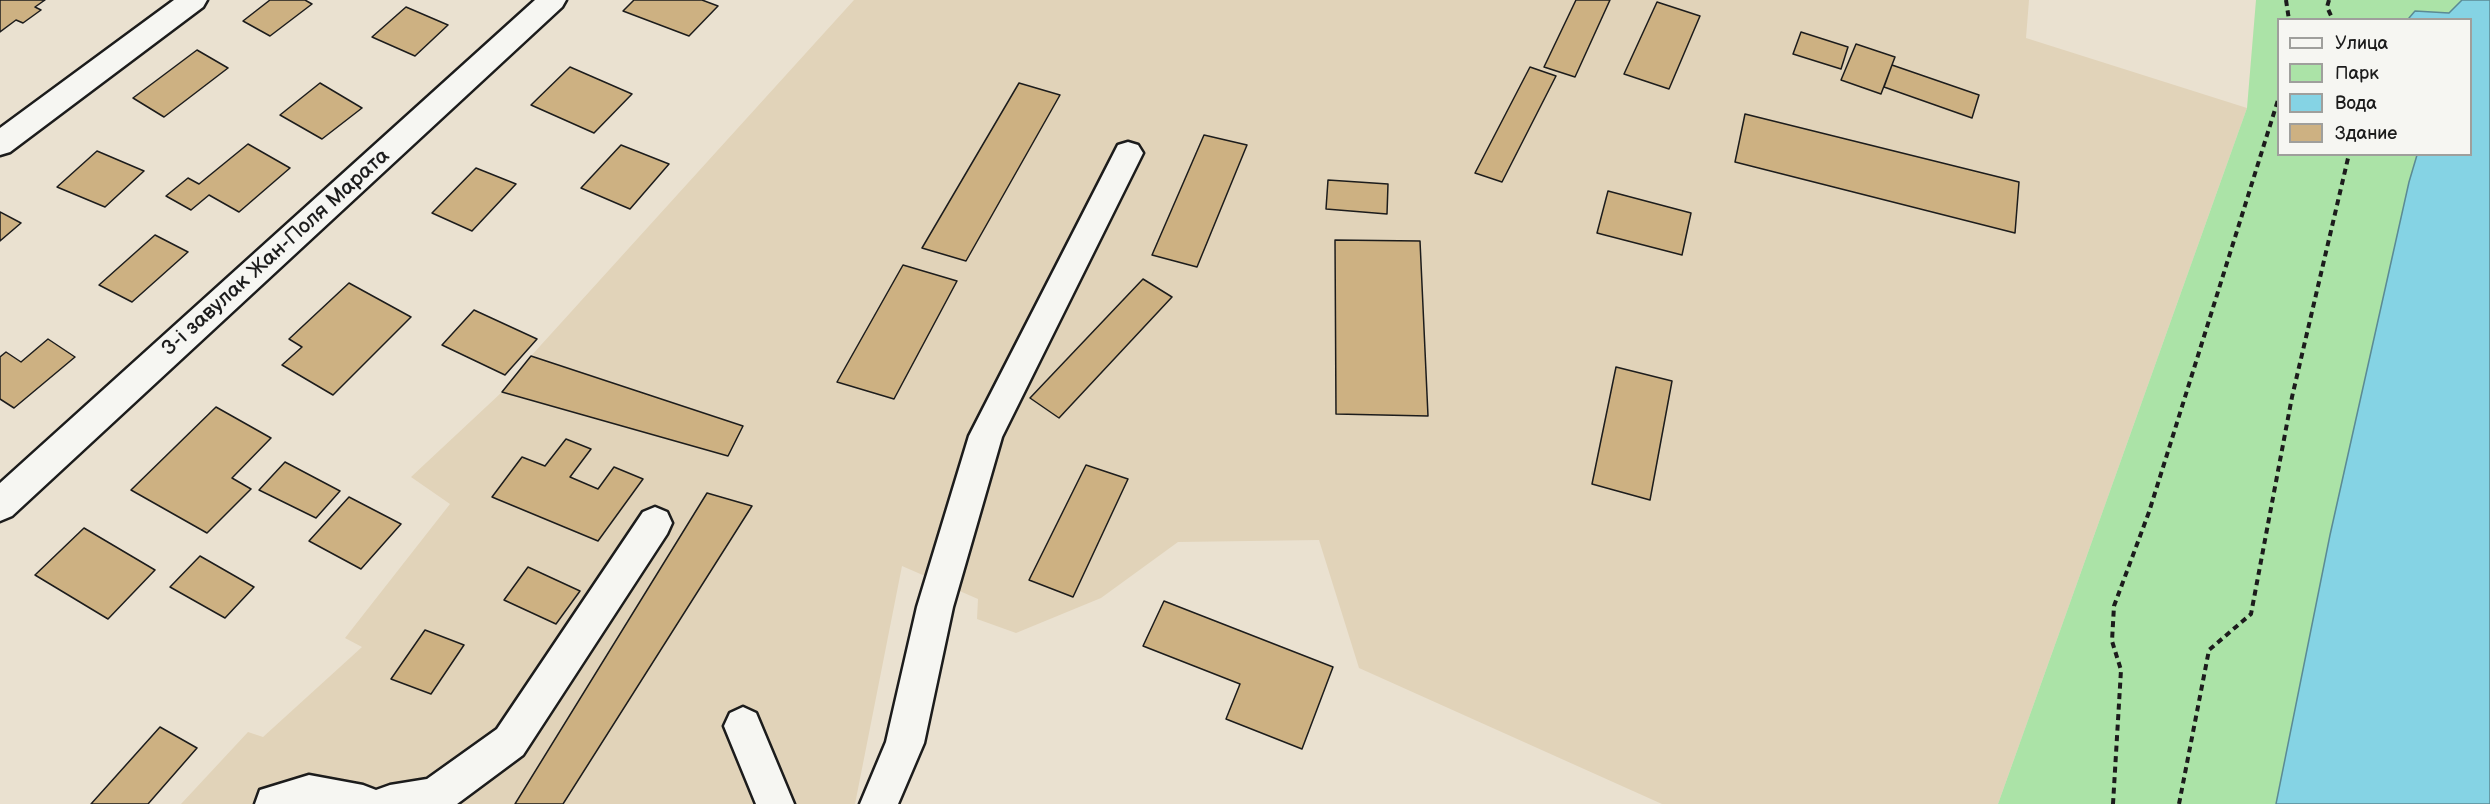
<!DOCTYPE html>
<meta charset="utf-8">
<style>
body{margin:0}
#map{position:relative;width:2490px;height:804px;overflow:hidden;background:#eae1d0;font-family:"Balsamiq Sans",sans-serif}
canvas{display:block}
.legend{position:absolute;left:2277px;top:18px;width:195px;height:138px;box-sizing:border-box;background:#f6f6f2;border:2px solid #9f9f9c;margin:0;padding:8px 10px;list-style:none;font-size:18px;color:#1c1c1c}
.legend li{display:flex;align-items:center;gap:12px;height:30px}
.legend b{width:30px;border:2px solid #9f9f9c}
</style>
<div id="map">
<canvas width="2490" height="804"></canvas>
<ul class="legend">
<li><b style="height:8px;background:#f6f6f2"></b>Улица</li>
<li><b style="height:16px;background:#abe3a7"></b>Парк</li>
<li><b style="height:16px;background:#85d3e4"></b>Вода</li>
<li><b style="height:16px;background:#cdb182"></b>Здание</li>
</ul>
</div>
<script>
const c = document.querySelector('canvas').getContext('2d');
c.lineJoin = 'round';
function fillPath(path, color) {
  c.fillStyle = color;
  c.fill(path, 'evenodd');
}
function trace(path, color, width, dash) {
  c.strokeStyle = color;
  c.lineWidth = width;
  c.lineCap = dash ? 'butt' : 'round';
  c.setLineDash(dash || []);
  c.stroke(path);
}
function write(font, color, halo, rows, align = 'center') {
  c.font = font + ' "Balsamiq Sans",sans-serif';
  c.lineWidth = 4.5;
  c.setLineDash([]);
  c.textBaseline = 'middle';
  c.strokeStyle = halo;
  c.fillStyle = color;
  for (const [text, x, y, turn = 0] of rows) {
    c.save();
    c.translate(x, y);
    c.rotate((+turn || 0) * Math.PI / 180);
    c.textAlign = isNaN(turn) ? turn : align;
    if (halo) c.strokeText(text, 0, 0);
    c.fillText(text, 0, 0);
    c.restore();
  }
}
fillPath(new Path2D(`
 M 854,0 L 2029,0 L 2026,38 L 2247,108 L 1998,804 L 1662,804 L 1359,668 L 1319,540 L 1178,542 L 1101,598 L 1016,633 L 977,619 L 978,599 L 902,566 L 855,804 L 181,804 L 248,732 L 263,737 L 362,647 L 345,638 L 450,504 L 411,477 L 502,392 L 531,356 Z`), '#e1d3b9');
fillPath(new Path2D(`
 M 2256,0 L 2462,0 L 2449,13 L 2409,17 L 2410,19 L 2278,20 L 2278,154 L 2417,155 L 2409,182 L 2293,804 L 1998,804 L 2247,108 Z`), '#abe3a7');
const water = new Path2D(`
 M 2462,0 L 2490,0 L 2490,804 L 2276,804 L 2330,535 L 2409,182 L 2417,155 L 2470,154 L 2470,20 L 2410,20 L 2409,18 L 2415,11 L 2449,13 Z`);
fillPath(water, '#85d3e4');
trace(water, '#5b8a94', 1.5);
const building = new Path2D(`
 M 0,0 L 45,0 L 35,7 L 41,10 L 23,23 L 16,20 L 0,32 Z
 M 270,0 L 305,0 L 312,4 L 270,36 L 243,21 Z
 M 634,0 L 702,0 L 718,6 L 689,36 L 623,11 Z
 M 1576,0 L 1610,0 L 1575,77 L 1544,67 Z
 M 1657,2 L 1700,16 L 1669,89 L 1624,74 Z
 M 406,7 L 448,25 L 415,56 L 372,37 Z
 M 1801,32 L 1848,47 L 1841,69 L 1793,54 Z
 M 1856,44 L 1895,57 L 1881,94 L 1841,80 Z
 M 197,50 L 228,68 L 164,117 L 133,98 Z
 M 1892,65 L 1979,95 L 1972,118 L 1884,87 Z
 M 570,67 L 632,94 L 594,133 L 531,105 Z
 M 1530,67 L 1556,76 L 1502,182 L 1475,173 Z
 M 320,83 L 362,108 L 322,139 L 280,115 Z
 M 1019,83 L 1060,95 L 966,261 L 922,248 Z
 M 1745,114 L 2019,182 L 2015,233 L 1735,162 Z
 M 1204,135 L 1247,145 L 1197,267 L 1152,255 Z
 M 248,144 L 290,168 L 239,212 L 209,195 L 191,210 L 166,196 L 188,178 L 199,184 Z
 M 621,145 L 669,164 L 630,209 L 581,188 Z
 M 97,151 L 144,171 L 105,207 L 57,187 Z
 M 476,168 L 516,184 L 472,231 L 432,213 Z
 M 1328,180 L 1388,184 L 1387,214 L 1326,209 Z
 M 1608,191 L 1691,213 L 1682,255 L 1597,233 Z
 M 0,212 L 21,223 L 0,241 Z
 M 155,235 L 188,252 L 132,302 L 99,285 Z
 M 1335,240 L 1420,241 L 1428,416 L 1336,414 Z
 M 903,265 L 957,281 L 894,399 L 837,382 Z
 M 1143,279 L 1172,297 L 1059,418 L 1030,398 Z
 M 349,283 L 411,317 L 333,395 L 282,365 L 302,347 L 289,339 Z
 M 474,310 L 537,339 L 505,375 L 442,345 Z
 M 48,339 L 75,357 L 14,408 L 0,399 L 0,357 L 6,352 L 21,362 Z
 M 531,356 L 743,426 L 728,456 L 502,392 Z
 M 1616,367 L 1672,381 L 1650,500 L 1592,484 Z
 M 216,407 L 271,438 L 232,478 L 251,489 L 207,533 L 131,490 Z
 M 566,439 L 591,449 L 570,477 L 598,489 L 614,467 L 643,479 L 598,541 L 492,497 L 522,457 L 545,466 Z
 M 285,462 L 340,491 L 316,518 L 259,490 Z
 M 1086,465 L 1128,479 L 1073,597 L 1029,580 Z
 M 707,493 L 752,506 L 563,804 L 515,804 Z
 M 349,497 L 401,524 L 361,569 L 309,541 Z
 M 84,528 L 155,570 L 108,619 L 35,575 Z
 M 200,556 L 254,587 L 225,618 L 170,587 Z
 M 528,567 L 580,591 L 556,624 L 504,600 Z
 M 1164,601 L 1333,667 L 1302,749 L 1226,719 L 1240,684 L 1143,646 Z
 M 425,630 L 464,645 L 431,694 L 391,679 Z
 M 160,727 L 197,748 L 148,804 L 91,804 Z`);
fillPath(building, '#cdb182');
trace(building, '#1c1c1c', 1.5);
const minor = new Path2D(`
 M 174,0 L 207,0 L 203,7 L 10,152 L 0,155 L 0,128 Z
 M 535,0 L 566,0 L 562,7 L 12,516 L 0,521 L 0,483 Z
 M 1128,142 L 1138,145 L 1143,153 L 1002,437 L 953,607 L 924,743 L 898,804 L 860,804 L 886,742 L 917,607 L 969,436 L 1118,145 Z
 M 655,507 L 667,512 L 672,523 L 667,534 L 523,755 L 457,804 L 255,804 L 260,790 L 309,775 L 363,785 L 376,790 L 390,785 L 427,779 L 497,729 L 643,512 Z
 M 743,707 L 756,713 L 794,804 L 756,804 L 724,726 L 730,713 Z`);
trace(minor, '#1c1c1c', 5);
trace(new Path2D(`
 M 2286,0 L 2289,20
 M 2329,0 L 2327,7 L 2333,20
 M 2113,804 L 2121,670 L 2112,641 L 2114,606 L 2149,512 L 2278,100
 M 2179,804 L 2209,650 L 2251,614 L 2292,397 L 2349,154`), '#1c1c1c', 4, [6, 4.5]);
fillPath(minor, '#f6f6f2');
write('21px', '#1c1c1c', '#f6f6f2', [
 ["3-і завулак Жан-Поля Марата",276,253,-42]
]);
</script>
